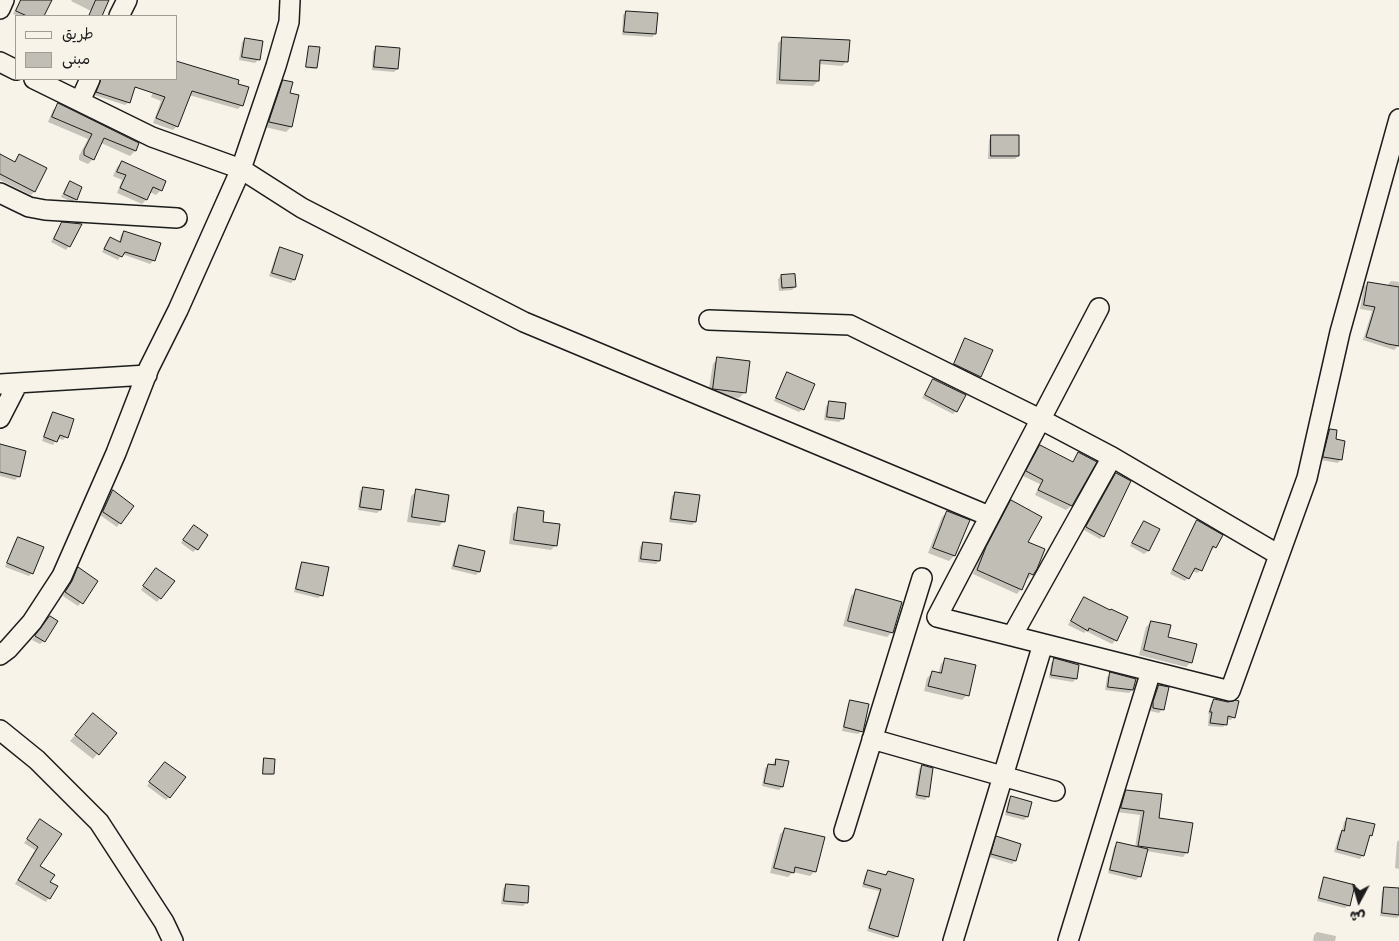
<!DOCTYPE html>
<meta charset="utf-8">
<style>
body{margin:0}
#map{position:relative;width:1399px;height:941px;overflow:hidden;background:#f7f3e8;font-family:"Architects Daughter","Playpen Sans Arabic",sans-serif}
canvas{display:block}
.legend{position:absolute;left:15px;top:15px;width:162px;height:65px;box-sizing:border-box;background:#f7f3e8;border:1px solid #9f9d96;margin:0;padding:6px 9px;list-style:none;font-size:15px;color:#1c1c1c}
.legend li{display:flex;align-items:center;gap:10px;height:25px}
.legend b{width:25px;border:1px solid #9f9d96}
.north{position:absolute;left:1334px;top:876px;width:50px;height:50px;-webkit-text-stroke:4px #f7f3e8;paint-order:stroke;rotate:186deg;font-size:14px;font-weight:700;line-height:20px;text-align:center;color:#1c1c1c}
.north::after{content:'';display:block;margin:auto;width:18px;height:22px;background:#1c1c1c;clip-path:polygon(50% 0,100% 100%,50% 72%,0 100%)}
</style>
<div id="map">
<canvas width="1399" height="941"></canvas>
<ul class="legend">
<li><b style="height:6px;background:#f7f3e8"></b>طريق</li>
<li><b style="height:14px;background:#c0beb5"></b>مبنى</li>
</ul>
<div class="north">ش</div>
</div>
<script>
const c = document.querySelector('canvas').getContext('2d');
c.lineJoin = 'round';
function fillPath(path, color) {
  c.fillStyle = color;
  c.fill(path, 'evenodd');
}
function trace(path, color, width, dash) {
  c.strokeStyle = color;
  c.lineWidth = width;
  c.lineCap = dash ? 'butt' : 'round';
  c.setLineDash(dash || []);
  c.stroke(path);
}
fillPath(new Path2D(`
 M 20,0 L 50,0 L 40,16 L 18,16 L 13,14 Z
 M 72,0 L 109,0 L 106,3 L 101,16 L 88,16 L 91,11 L 71,1 Z
 M 626,12 L 655,34 L 652,37 L 622,35 L 623,15 Z
 M 783,38 L 847,61 L 842,66 L 819,64 L 818,81 L 813,86 L 776,84 L 778,43 Z
 M 245,39 L 259,59 L 255,63 L 239,60 L 242,42 Z
 M 309,47 L 316,68 L 315,69 L 306,68 L 308,48 Z
 M 377,48 L 397,69 L 394,72 L 372,70 L 373,51 Z
 M 97,79 L 136,79 L 129,102 L 125,105 L 94,95 L 98,82 Z
 M 158,79 L 176,79 L 242,105 L 238,109 L 189,95 L 177,126 L 173,130 L 153,123 L 161,101 L 151,97 Z
 M 284,81 L 288,94 L 291,127 L 286,132 L 265,127 L 278,86 Z
 M 58,105 L 137,144 L 135,151 L 130,156 L 101,143 L 93,159 L 88,164 L 79,160 L 79,156 L 88,139 L 48,122 L 53,110 Z
 M 992,136 L 1018,156 L 1015,159 L 988,159 L 989,140 Z
 M 20,155 L 46,169 L 34,192 L 31,195 L 0,180 L 0,156 L 14,163 Z
 M 122,162 L 161,190 L 156,195 L 150,192 L 146,200 L 142,204 L 117,193 L 122,180 L 113,176 L 117,167 Z
 M 70,182 L 76,199 L 72,202 L 61,197 L 67,185 Z
 M 62,224 L 69,246 L 66,250 L 51,242 L 59,227 Z
 M 124,232 L 159,244 L 153,261 L 150,264 L 122,254 L 118,260 L 102,252 L 107,241 L 110,238 L 119,243 L 121,235 Z
 M 280,249 L 294,280 L 291,283 L 269,276 L 277,252 Z
 M 781,276 L 795,287 L 792,290 L 779,291 L 778,279 Z
 M 1391,281 L 1399,282 L 1399,341 L 1398,346 L 1394,350 L 1363,340 L 1372,311 L 1360,309 L 1364,287 L 1368,283 L 1387,286 Z
 M 966,340 L 980,376 L 977,380 L 952,367 L 962,343 Z
 M 718,358 L 744,393 L 739,398 L 708,394 L 713,364 Z
 M 787,374 L 803,409 L 799,412 L 774,401 L 784,377 Z
 M 934,380 L 956,411 L 953,414 L 922,398 L 930,384 Z
 M 830,403 L 843,419 L 839,422 L 824,420 L 826,406 Z
 M 54,413 L 66,437 L 63,440 L 57,438 L 53,445 L 42,441 L 50,416 Z
 M 1330,430 L 1341,459 L 1338,463 L 1321,460 L 1327,434 Z
 M 0,446 L 19,476 L 15,480 L 0,476 Z
 M 1040,447 L 1072,463 L 1079,454 L 1095,462 L 1071,506 L 1066,510 L 1035,495 L 1040,484 L 1023,476 L 1036,451 Z
 M 1116,474 L 1103,536 L 1100,539 L 1084,530 L 1113,477 Z
 M 364,488 L 380,510 L 377,513 L 358,510 L 360,491 Z
 M 417,491 L 444,521 L 439,526 L 407,522 L 411,496 Z
 M 113,492 L 132,506 L 117,527 L 100,515 L 110,495 Z
 M 676,493 L 695,522 L 692,525 L 669,522 L 672,496 Z
 M 1011,502 L 1026,543 L 1032,573 L 1023,572 L 1031,575 L 1028,579 L 1026,578 L 1021,589 L 1017,594 L 973,574 L 982,553 L 1007,506 Z
 M 519,509 L 541,523 L 556,545 L 551,550 L 509,544 L 513,514 Z
 M 947,512 L 968,521 L 954,556 L 949,561 L 928,553 L 942,517 Z
 M 1197,521 L 1215,547 L 1212,550 L 1210,549 L 1201,570 L 1197,573 L 1192,571 L 1188,578 L 1185,581 L 1170,574 L 1194,524 Z
 M 1144,522 L 1158,530 L 1148,551 L 1144,554 L 1130,546 L 1141,525 Z
 M 191,529 L 197,549 L 193,552 L 181,543 Z
 M 18,538 L 32,573 L 29,576 L 5,567 L 15,542 Z
 M 643,543 L 659,561 L 656,564 L 638,562 L 640,547 Z
 M 459,546 L 479,572 L 476,575 L 451,569 L 456,550 Z
 M 303,563 L 322,595 L 318,598 L 294,592 L 300,566 Z
 M 78,569 L 96,582 L 78,606 L 63,596 L 69,585 L 75,572 Z
 M 153,573 L 173,581 L 157,602 L 141,590 Z
 M 856,591 L 892,632 L 887,637 L 843,626 L 851,596 Z
 M 1085,598 L 1109,612 L 1127,618 L 1116,640 L 1112,644 L 1086,631 L 1084,633 L 1068,625 L 1081,601 Z
 M 50,617 L 44,641 L 40,644 L 32,640 Z
 M 1151,622 L 1191,662 L 1186,667 L 1139,655 L 1146,627 Z
 M 946,659 L 967,695 L 962,700 L 924,691 L 927,678 L 932,673 L 938,674 L 941,664 Z
 M 1054,660 L 1076,678 L 1073,682 L 1049,678 L 1051,663 Z
 M 1110,674 L 1132,690 L 1129,693 L 1105,690 L 1107,677 Z
 M 1159,686 L 1163,709 L 1159,713 L 1150,711 L 1150,706 L 1156,689 Z
 M 1214,700 L 1233,717 L 1231,720 L 1226,719 L 1226,724 L 1223,727 L 1208,726 L 1209,714 L 1208,714 L 1211,703 Z
 M 851,701 L 862,731 L 858,734 L 842,731 L 848,704 Z
 M 93,715 L 115,733 L 93,759 L 70,741 Z
 M 264,759 L 273,774 L 272,775 L 262,774 L 263,761 Z
 M 776,760 L 782,787 L 779,790 L 762,786 L 765,768 L 769,765 L 773,766 L 773,763 Z
 M 162,766 L 169,797 L 166,800 L 147,786 Z
 M 922,766 L 928,796 L 925,800 L 915,798 L 919,769 Z
 M 1127,791 L 1158,819 L 1187,852 L 1183,857 L 1146,851 L 1140,876 L 1136,880 L 1108,873 L 1114,847 L 1118,843 L 1135,848 L 1140,815 L 1117,812 L 1122,795 Z
 M 1011,798 L 1027,817 L 1024,820 L 1005,815 L 1008,801 Z
 M 1347,819 L 1371,835 L 1368,838 L 1363,855 L 1360,859 L 1334,852 L 1339,835 L 1342,831 L 1344,822 Z
 M 41,821 L 38,866 L 49,882 L 56,886 L 46,902 L 15,884 L 35,850 L 24,843 Z
 M 785,829 L 815,871 L 810,876 L 793,872 L 788,877 L 770,873 L 780,834 Z
 M 997,838 L 1015,861 L 1012,864 L 989,857 L 994,841 Z
 M 1399,840 L 1399,869 L 1395,868 L 1397,842 Z
 M 868,872 L 884,876 L 888,872 L 897,936 L 894,939 L 867,931 L 879,891 L 862,887 L 865,875 Z
 M 1325,879 L 1349,905 L 1345,908 L 1317,901 L 1322,882 Z
 M 506,885 L 526,903 L 523,906 L 501,904 L 503,889 Z
 M 1385,888 L 1399,889 L 1399,916 L 1397,918 L 1380,916 L 1382,891 Z
 M 1317,932 L 1336,936 L 1335,941 L 1313,941 L 1314,935 Z`), '#0003');
const building = new Path2D(`
 M 21,0 L 52,0 L 44,16 L 27,16 L 16,11 Z
 M 96,0 L 109,0 L 102,16 L 89,16 Z
 M 626,11 L 658,13 L 656,34 L 624,32 Z
 M 782,37 L 850,40 L 848,62 L 820,60 L 819,81 L 780,80 Z
 M 245,38 L 263,41 L 260,60 L 242,57 Z
 M 309,46 L 320,47 L 317,68 L 306,67 Z
 M 376,46 L 400,48 L 398,69 L 374,67 Z
 M 176,61 L 239,80 L 238,84 L 249,87 L 243,106 L 192,91 L 178,127 L 156,118 L 165,97 L 135,87 L 130,103 L 96,92 L 101,79 L 176,79 Z
 M 283,80 L 293,82 L 290,93 L 299,95 L 292,127 L 269,122 Z
 M 58,103 L 139,143 L 136,151 L 104,138 L 94,160 L 84,155 L 84,150 L 92,134 L 52,117 Z
 M 991,135 L 1019,135 L 1019,156 L 991,156 Z
 M 0,154 L 15,162 L 19,154 L 47,168 L 35,192 L 0,174 Z
 M 122,161 L 166,181 L 162,191 L 153,187 L 147,200 L 120,188 L 126,175 L 117,172 Z
 M 70,181 L 82,187 L 77,200 L 64,194 Z
 M 62,222 L 82,224 L 70,247 L 54,239 Z
 M 124,231 L 161,243 L 155,261 L 125,252 L 122,257 L 104,249 L 110,237 L 120,242 Z
 M 280,247 L 303,255 L 295,280 L 272,273 Z
 M 795,274 L 796,287 L 782,288 L 781,275 Z
 M 1368,282 L 1399,287 L 1399,346 L 1388,344 L 1366,337 L 1375,307 L 1364,305 Z
 M 965,338 L 993,350 L 981,377 L 954,364 Z
 M 717,357 L 750,361 L 746,393 L 713,389 Z
 M 787,372 L 815,384 L 804,410 L 776,398 Z
 M 933,379 L 966,395 L 957,412 L 925,395 Z
 M 829,401 L 846,403 L 844,419 L 827,417 Z
 M 53,412 L 74,419 L 68,438 L 60,435 L 57,442 L 44,437 Z
 M 1330,429 L 1337,430 L 1336,439 L 1345,441 L 1342,460 L 1323,457 Z
 M 0,444 L 26,451 L 20,477 L 0,472 Z
 M 1040,445 L 1073,462 L 1078,452 L 1097,462 L 1072,506 L 1038,490 L 1043,480 L 1026,471 Z
 M 1116,473 L 1131,481 L 1104,537 L 1086,527 Z
 M 363,487 L 384,490 L 381,510 L 360,507 Z
 M 416,489 L 449,495 L 445,522 L 412,517 Z
 M 113,490 L 134,506 L 121,524 L 103,512 Z
 M 675,492 L 700,495 L 696,522 L 671,519 Z
 M 1011,500 L 1042,517 L 1028,542 L 1045,549 L 1037,569 L 1033,575 L 1029,573 L 1022,590 L 977,570 L 986,547 Z
 M 518,507 L 544,511 L 543,522 L 560,524 L 557,546 L 514,540 Z
 M 947,511 L 970,520 L 955,556 L 933,548 Z
 M 1197,520 L 1223,535 L 1216,548 L 1213,546 L 1202,571 L 1195,568 L 1189,579 L 1173,570 Z
 M 1144,521 L 1160,529 L 1149,551 L 1132,543 Z
 M 194,525 L 208,535 L 198,550 L 183,540 Z
 M 18,537 L 44,547 L 33,574 L 7,563 Z
 M 643,542 L 662,544 L 660,561 L 641,559 Z
 M 459,545 L 485,551 L 480,572 L 454,566 Z
 M 302,562 L 329,567 L 323,596 L 296,589 Z
 M 78,567 L 98,581 L 83,604 L 65,592 L 72,581 Z
 M 156,568 L 175,581 L 161,599 L 143,586 Z
 M 856,589 L 902,602 L 893,633 L 848,621 Z
 M 1084,597 L 1110,610 L 1111,609 L 1128,617 L 1117,641 L 1089,628 L 1088,631 L 1071,621 Z
 M 50,616 L 58,621 L 45,642 L 35,636 Z
 M 1151,621 L 1171,625 L 1168,637 L 1197,644 L 1192,663 L 1144,650 Z
 M 945,658 L 976,665 L 969,696 L 928,686 L 932,671 L 941,673 Z
 M 1054,658 L 1079,665 L 1077,679 L 1051,675 Z
 M 1110,672 L 1136,679 L 1133,690 L 1108,687 Z
 M 1159,685 L 1169,687 L 1164,710 L 1153,708 L 1153,702 Z
 M 1214,699 L 1228,702 L 1236,700 L 1239,701 L 1235,718 L 1228,716 L 1227,725 L 1210,723 L 1212,712 L 1210,712 Z
 M 850,700 L 869,704 L 863,732 L 844,727 Z
 M 93,713 L 117,733 L 99,755 L 75,735 Z
 M 264,758 L 275,759 L 274,774 L 263,774 Z
 M 776,759 L 789,761 L 783,787 L 764,783 L 768,764 L 775,765 Z
 M 165,762 L 186,777 L 170,798 L 149,782 Z
 M 922,765 L 933,768 L 929,797 L 917,795 Z
 M 1126,790 L 1162,794 L 1159,818 L 1193,823 L 1188,853 L 1138,846 L 1144,811 L 1121,808 Z
 M 1011,796 L 1032,802 L 1028,817 L 1007,812 Z
 M 1347,818 L 1375,824 L 1372,836 L 1370,835 L 1364,856 L 1337,849 L 1342,830 L 1344,831 Z
 M 40,819 L 62,834 L 40,866 L 55,875 L 50,882 L 58,886 L 50,899 L 18,880 L 38,847 L 27,839 Z
 M 785,828 L 825,837 L 816,872 L 795,867 L 794,873 L 774,868 Z
 M 996,836 L 1021,844 L 1016,861 L 991,854 Z
 M 1117,842 L 1148,849 L 1141,877 L 1110,870 Z
 M 868,870 L 886,875 L 888,871 L 914,879 L 898,937 L 869,928 L 881,889 L 864,884 Z
 M 1324,877 L 1355,885 L 1350,906 L 1319,898 Z
 M 506,884 L 529,886 L 528,903 L 504,901 Z
 M 1384,887 L 1399,888 L 1399,915 L 1382,913 Z`);
fillPath(building, '#c0beb5');
trace(building, '#1c1c1c', 1);
const minor = new Path2D(`
 M 0,9 L 4,0
 M 119,16 L 127,0
 M 0,62 L 16,70
 M 34,79 L 152,137 L 241,169 L 302,208 L 524,322 L 989,516
 M 80,101 L 90,79
 M 0,193 L 29,207 L 45,210 L 177,218
 M 1099,308 L 937,617 L 1230,691 L 1307,478 L 1340,332 L 1399,119
 M 709,320 L 850,325 L 1040,419 L 1112,457 L 1279,555
 M 0,384 L 147,375
 M 0,418 L 18,383
 M 1012,636 L 1112,457
 M 0,655 L 8,649 L 32,622 L 62,576 L 116,453 L 149,368 L 178,310 L 241,169 L 276,66 L 289,22 L 290,0
 M 0,730 L 37,760 L 99,822 L 164,922 L 173,941
 M 872,739 L 1055,791
 M 844,831 L 922,578
 M 953,941 L 1043,644
 M 1068,941 L 1151,671`);
trace(minor, '#1c1c1c', 22);
trace(minor, '#f7f3e8', 19);
</script>
